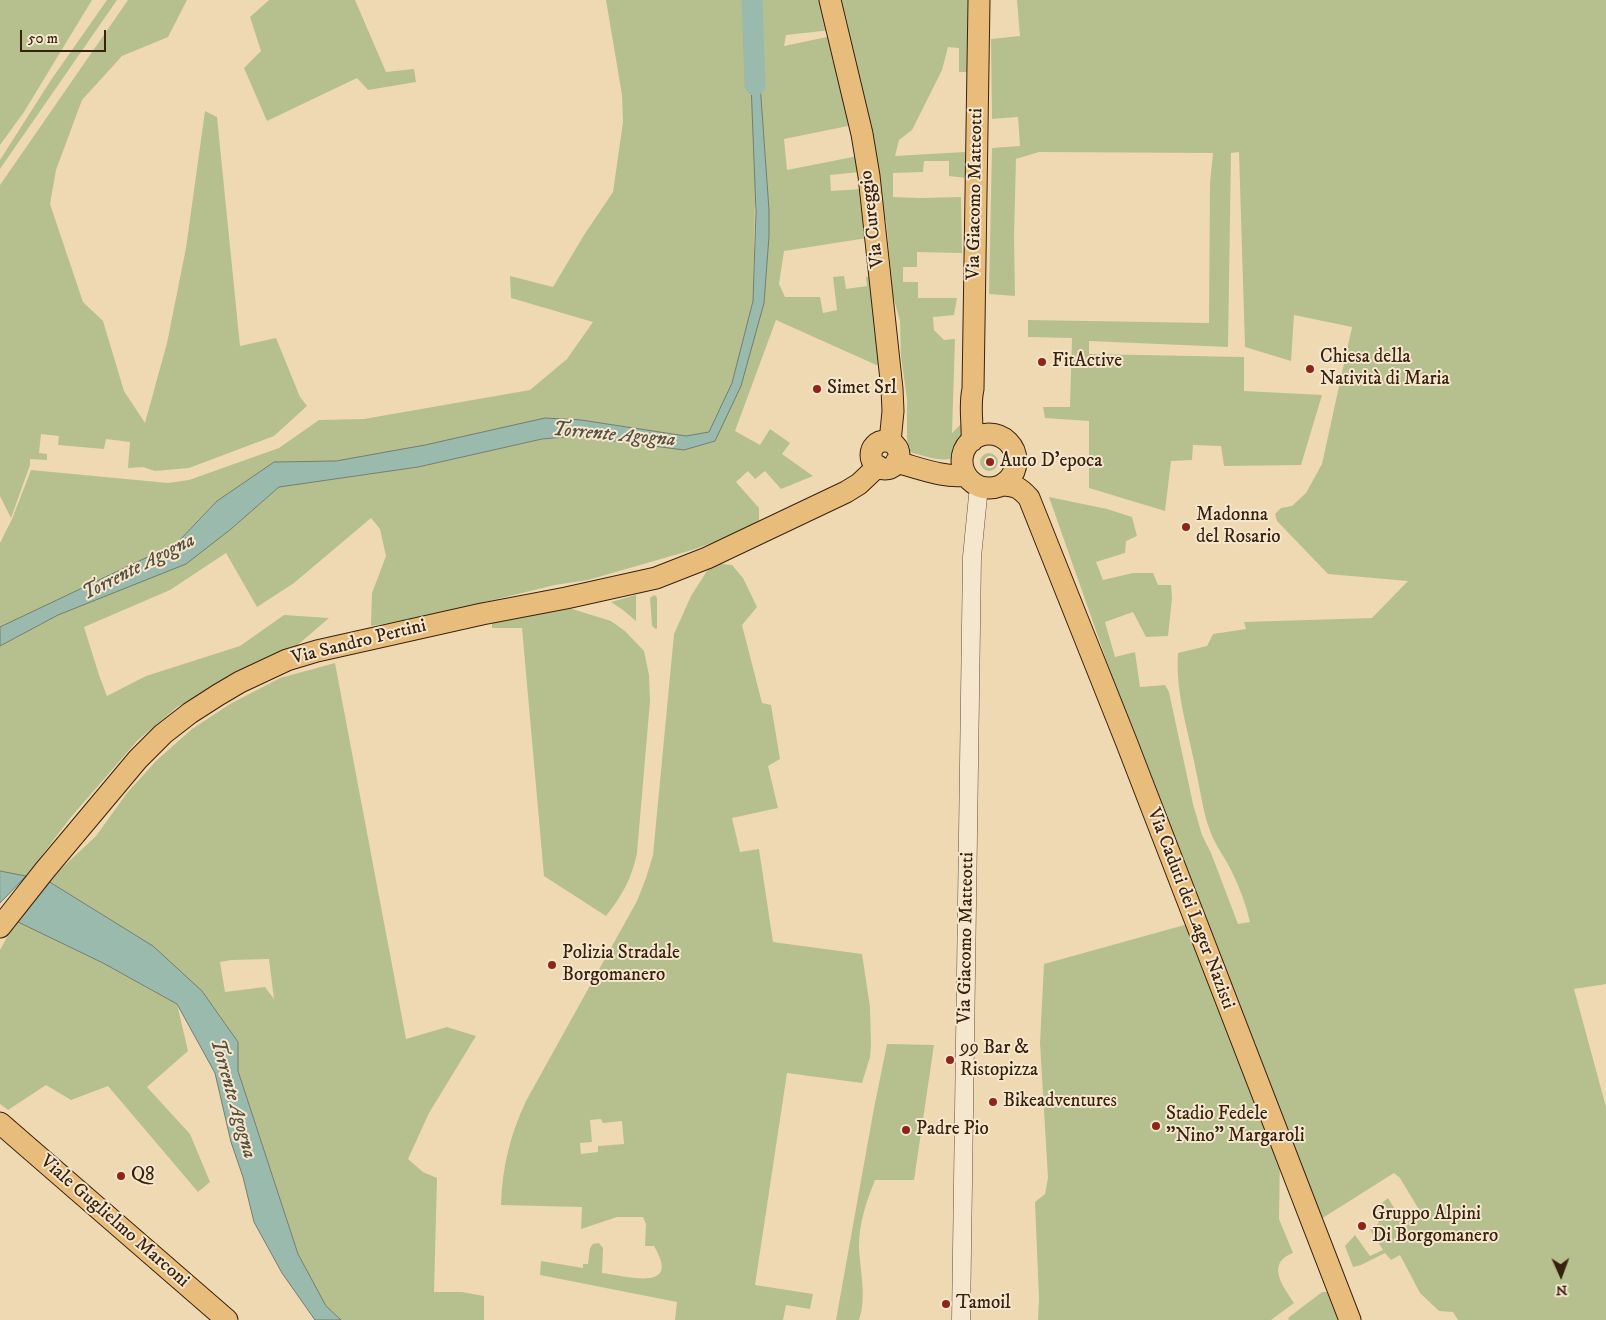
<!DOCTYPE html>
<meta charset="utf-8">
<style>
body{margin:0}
#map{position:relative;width:1606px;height:1320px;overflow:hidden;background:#efd9b3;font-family:"IM FELL DW Pica",serif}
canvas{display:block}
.north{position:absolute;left:1536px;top:1250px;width:50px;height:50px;-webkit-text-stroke:4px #f5e6ce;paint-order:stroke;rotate:178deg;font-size:14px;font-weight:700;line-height:20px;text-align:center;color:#38210d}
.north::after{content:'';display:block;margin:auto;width:18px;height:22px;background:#38210d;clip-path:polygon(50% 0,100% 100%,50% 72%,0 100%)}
.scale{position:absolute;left:20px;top:30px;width:86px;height:22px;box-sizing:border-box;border:2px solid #38210d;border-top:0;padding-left:6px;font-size:15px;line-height:18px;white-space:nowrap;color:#38210d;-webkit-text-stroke:4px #f5e6ce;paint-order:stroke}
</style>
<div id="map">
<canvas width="1606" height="1320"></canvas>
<div class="north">N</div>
<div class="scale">50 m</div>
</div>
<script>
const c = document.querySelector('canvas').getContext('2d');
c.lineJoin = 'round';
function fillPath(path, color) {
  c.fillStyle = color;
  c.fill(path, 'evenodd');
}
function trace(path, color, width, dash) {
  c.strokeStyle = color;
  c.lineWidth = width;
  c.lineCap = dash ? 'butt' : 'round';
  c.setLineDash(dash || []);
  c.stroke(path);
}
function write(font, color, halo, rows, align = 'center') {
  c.font = font + ' "IM FELL DW Pica",serif';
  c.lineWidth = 4;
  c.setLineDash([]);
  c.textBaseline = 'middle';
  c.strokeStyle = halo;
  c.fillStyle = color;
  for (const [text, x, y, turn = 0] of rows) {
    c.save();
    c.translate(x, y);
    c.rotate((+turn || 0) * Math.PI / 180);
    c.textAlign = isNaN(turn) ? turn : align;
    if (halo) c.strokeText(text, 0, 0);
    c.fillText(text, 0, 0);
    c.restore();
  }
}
fillPath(new Path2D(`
 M 0,0 L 92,0 L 24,112 L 0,145 Z
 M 107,0 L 117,0 L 0,169 L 0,160 L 51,80 Z
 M 128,0 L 187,0 L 168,37 L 122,56 L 82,100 L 56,170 L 50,204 L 83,302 L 103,321 L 124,391 L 145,423 L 167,343 L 186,248 L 205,111 L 217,117 L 240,346 L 276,338 L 300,397 L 307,406 L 274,436 L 189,468 L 155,471 L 143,467 L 128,468 L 130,442 L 106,439 L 104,449 L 58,445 L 59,436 L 41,434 L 39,453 L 47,454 L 47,460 L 30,459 L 30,465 L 11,518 L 0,496 L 0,185 Z
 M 269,0 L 355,0 L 386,72 L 414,69 L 416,82 L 368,90 L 357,78 L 267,121 L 244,68 L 261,51 L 250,17 Z
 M 606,0 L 747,0 L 749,51 L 759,49 L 757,0 L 825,0 L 832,30 L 786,35 L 784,46 L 832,36 L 853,125 L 784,139 L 787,170 L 858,156 L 860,172 L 830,175 L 831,191 L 862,189 L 867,238 L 784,251 L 779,284 L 785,297 L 820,297 L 823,313 L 837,310 L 833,277 L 844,276 L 846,289 L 867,286 L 866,277 L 873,276 L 883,368 L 776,320 L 735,431 L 760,445 L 770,429 L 790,443 L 782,454 L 813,476 L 781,489 L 765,471 L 755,479 L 748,471 L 736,482 L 759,508 L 759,524 L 720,540 L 692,550 L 588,580 L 555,585 L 415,619 L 371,626 L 372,593 L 386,556 L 380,529 L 371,518 L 294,583 L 257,607 L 226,553 L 170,590 L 84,627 L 99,675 L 107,696 L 146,676 L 240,646 L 284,615 L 329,618 L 294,648 L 177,707 L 137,741 L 71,817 L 26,876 L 0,871 L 0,646 L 58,615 L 231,529 L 279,487 L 418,467 L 542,439 L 576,436 L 684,450 L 715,441 L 764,303 L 769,236 L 769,210 L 758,56 L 753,301 L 732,383 L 709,432 L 686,436 L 581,420 L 336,461 L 274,462 L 217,501 L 177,543 L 0,627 L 0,543 L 12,519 L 31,470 L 168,483 L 189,480 L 279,448 L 319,420 L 364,419 L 530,390 L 567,359 L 593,322 L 511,298 L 510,276 L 553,287 L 584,235 L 613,192 L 623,122 L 622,95 Z
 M 841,0 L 968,0 L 967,72 L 959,72 L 959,48 L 948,47 L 942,70 L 912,130 L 899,140 L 895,156 L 965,152 L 966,178 L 949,176 L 949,161 L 924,161 L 923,172 L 893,173 L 893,197 L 920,198 L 961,197 L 962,253 L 917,252 L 917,267 L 903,267 L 903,282 L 918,282 L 918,298 L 957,298 L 954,315 L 933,317 L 934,330 L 944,340 L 955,339 L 952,433 L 960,425 L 965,425 C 965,431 966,439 965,445 C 959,470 926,456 909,452 L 907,438 L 907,399 L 901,357 L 900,321 L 893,296 L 886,220 L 880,216 L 859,90 L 847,21 Z
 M 1017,0 L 1606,0 L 1606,984 L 1574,989 L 1606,1107 L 1606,1320 L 1458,1320 L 1453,1312 L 1439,1311 L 1420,1293 L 1400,1255 L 1391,1260 L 1385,1253 L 1361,1265 L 1353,1267 L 1345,1246 L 1355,1235 L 1370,1256 L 1383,1250 L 1370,1230 L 1379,1223 L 1372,1211 L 1388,1198 L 1404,1224 L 1421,1213 L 1400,1178 L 1394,1173 L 1321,1219 L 1132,733 L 1049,497 L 1107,509 L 1132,517 L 1137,536 L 1126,541 L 1125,553 L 1096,562 L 1103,580 L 1133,573 L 1153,573 L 1158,585 L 1171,585 L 1172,598 L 1168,636 L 1146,637 L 1133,612 L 1105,622 L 1115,657 L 1135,652 L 1140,687 L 1165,685 L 1169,692 L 1193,804 L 1202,835 L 1211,853 L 1238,924 L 1250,922 C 1246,905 1240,888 1232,872 C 1225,857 1214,844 1209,828 C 1203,811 1201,794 1197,776 C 1190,736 1175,695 1178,653 L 1207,646 L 1213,634 L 1246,629 L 1244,622 L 1372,618 L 1408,581 L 1328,574 L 1277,521 L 1275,514 L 1281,508 L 1292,506 L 1306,493 L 1322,464 L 1352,327 L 1294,315 L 1291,361 L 1245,347 L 1239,152 L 1231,153 L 1228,347 L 1089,341 L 1089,354 L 1244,357 L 1244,391 L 1322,395 L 1301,465 L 1224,466 L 1221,446 L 1193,445 L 1192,460 L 1171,461 L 1165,511 L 1089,488 L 1089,421 L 1045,418 L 1043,407 L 1070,407 L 1072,338 L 1028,337 L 1028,320 L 1209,323 L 1210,183 L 1213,153 L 1039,152 L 1016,159 L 1014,236 L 1015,296 L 989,294 L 992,148 L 1020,146 L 1018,117 L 992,119 L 991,39 L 1020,36 Z
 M980 462a9 9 0 1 1 18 0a9 9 0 1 1-18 0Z
 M 712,563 L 732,565 L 743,578 L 757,607 L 742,625 L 762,703 L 771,705 L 780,759 L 768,766 L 778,808 L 732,818 L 740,852 L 759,849 L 773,942 L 862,954 L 870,1007 L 871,1045 L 870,1057 L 862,1083 L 787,1073 L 755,1285 L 813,1294 L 810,1309 L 786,1305 L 783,1320 L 675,1320 L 677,1302 L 540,1275 L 541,1261 L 583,1268 L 583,1264 L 588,1264 L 590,1248 L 593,1244 L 599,1243 L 603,1248 L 602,1273 C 627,1276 682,1293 654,1246 L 645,1246 L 646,1224 L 643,1217 L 617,1217 L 581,1229 L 582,1207 L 501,1205 C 502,1168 510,1135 526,1101 L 637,901 L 646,878 L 653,855 L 674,634 L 691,596 ZM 601,1119 L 603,1123 L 622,1121 L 624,1144 L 598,1146 L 598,1152 L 581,1154 L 580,1143 L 592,1142 L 590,1120 Z
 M 636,595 L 636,621 L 623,610 L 611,602 Z
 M 654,595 L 656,596 L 657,598 L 657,628 L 656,629 L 653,627 L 652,625 L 650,598 Z
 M 566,607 L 611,621 L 625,631 L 644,651 L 649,675 L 650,701 L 637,853 C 632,878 622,896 606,916 L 544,876 L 522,628 L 492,628 L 492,621 Z
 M 335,663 L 406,1039 L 447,1027 L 476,1036 L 429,1113 L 408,1159 L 423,1172 L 437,1178 L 434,1292 L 462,1292 L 484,1296 L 484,1320 L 341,1320 L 326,1306 L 298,1254 L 238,1071 L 238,1042 L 202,991 L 137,936 L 48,881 L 96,836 L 127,793 L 157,760 L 192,729 L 230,704 L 280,678 ZM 269,959 L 274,999 L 265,987 L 225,992 L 220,962 L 231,960 Z
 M 16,921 L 103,963 L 177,1004 L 188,1051 L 147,1087 L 190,1134 L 210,1182 L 198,1192 L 108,1086 L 71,1100 L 46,1085 L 8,1110 L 0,1104 L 0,950 Z
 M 1188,924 L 1280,1157 L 1279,1219 L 1293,1253 C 1264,1264 1285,1288 1294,1303 L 1271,1320 L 1038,1320 L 1039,1299 L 1035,1202 L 1045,1194 L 1048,1178 L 1040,1043 L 1044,964 Z
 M 887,1044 L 934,1045 L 914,1180 L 875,1180 C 866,1203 859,1223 859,1247 C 860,1271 867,1298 859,1320 L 836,1320 L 874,1108 Z
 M 1322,1292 L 1329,1292 L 1343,1320 L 1289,1320 L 1288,1318 Z`), '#b6c08f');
const water = new Path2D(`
 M 747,0 L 757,0 L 759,49 L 749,51 Z
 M 758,55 L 769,210 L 769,236 L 764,303 L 741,386 L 715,441 L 684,450 L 576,436 L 542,439 L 418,467 L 279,487 L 231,529 L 186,564 L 58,615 L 0,646 L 0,627 L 177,543 L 217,501 L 274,462 L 336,461 L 425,445 L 545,418 L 581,420 L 686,436 L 709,432 L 732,383 L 753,301 L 756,212 L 750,57 Z
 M 0,871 L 26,876 L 0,903 Z
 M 48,881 L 153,946 L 202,991 L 238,1042 L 238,1071 L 298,1254 L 326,1306 L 341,1320 L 315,1320 L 282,1273 L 254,1222 L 243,1177 L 231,1142 L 215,1073 L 177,1004 L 103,963 L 16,921 Z`);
fillPath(water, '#9abaae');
trace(water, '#737d6e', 1);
trace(new Path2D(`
 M 752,0 L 755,85`), '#9abaae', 21);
const minor = new Path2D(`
 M 961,1320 L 972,557 L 978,496 L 980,487`);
const major = new Path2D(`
 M 830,0 L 862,134 L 869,176 L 892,389 L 893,411 L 890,442
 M962 461a27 27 0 1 1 54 0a27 27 0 1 1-54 0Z
 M 972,441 C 973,422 969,407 973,389 L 979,0
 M871 455a14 14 0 1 1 28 0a14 14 0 1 1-28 0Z
 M 896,462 C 916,467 946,479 966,475
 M 1003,485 C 1017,486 1020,488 1029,498 L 1126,741 L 1350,1320
 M 0,927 L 45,870 L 138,759 L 163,734 L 190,713 L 218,695 L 240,682 L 287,660 L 317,651 L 482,614 L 566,598 L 656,578 L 707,558 L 846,492 L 859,484 L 878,466
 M 0,1123 L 227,1320`);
trace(minor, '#664f36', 19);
trace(major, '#38210d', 23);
trace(minor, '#f5e6ce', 18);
trace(major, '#e8bc7a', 21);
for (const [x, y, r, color] of [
 [1042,362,5,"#8f2418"],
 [1310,369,5,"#8f2418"],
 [817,389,5,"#8f2418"],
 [990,462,5,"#8f2418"],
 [1186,527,5,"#8f2418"],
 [552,965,5,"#8f2418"],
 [950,1060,5,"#8f2418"],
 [993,1102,5,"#8f2418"],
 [1156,1126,5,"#8f2418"],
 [906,1130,5,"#8f2418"],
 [121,1176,5,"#8f2418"],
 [1362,1226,5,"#8f2418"],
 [946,1304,5,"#8f2418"]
]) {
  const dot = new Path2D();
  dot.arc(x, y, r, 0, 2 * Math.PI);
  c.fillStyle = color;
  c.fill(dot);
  trace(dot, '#f5e6ce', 2);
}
write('19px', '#38210d', '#f5e6ce', [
 ["Via Giacomo Matteotti",976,194,-89],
 ["Via Cureggio",873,219,-97],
 ["Via Sandro Pertini",359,643,-14],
 ["Via Caduti dei Lager Nazisti",1190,909,69],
 ["Via Giacomo Matteotti",967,938,-89],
 ["Viale Guglielmo Marconi",114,1222,41]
]);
write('19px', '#38210d', '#f5e6ce', [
 ["Chiesa della",1320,358],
 ["Natività di Maria",1320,380],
 ["FitActive",1052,362],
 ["Simet Srl",827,389],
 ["Auto D'epoca",1000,462],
 ["Madonna",1196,516],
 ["del Rosario",1196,538],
 ["Polizia Stradale",562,954],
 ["Borgomanero",562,976],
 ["99 Bar &",960,1049],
 ["Ristopizza",960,1071],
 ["Bikeadventures",1003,1102],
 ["Stadio Fedele",1166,1115],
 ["\"Nino\" Margaroli",1166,1137],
 ["Padre Pio",916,1130],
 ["Q8",131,1176],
 ["Gruppo Alpini",1372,1215],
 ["Di Borgomanero",1372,1237],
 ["Tamoil",956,1304]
], 'left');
write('italic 20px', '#554f3d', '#f5e6ce', [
 ["Torrente Agogna",614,436,5],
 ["Torrente Agogna",139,568,-27],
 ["Torrente Agogna",232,1099,74]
]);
</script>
